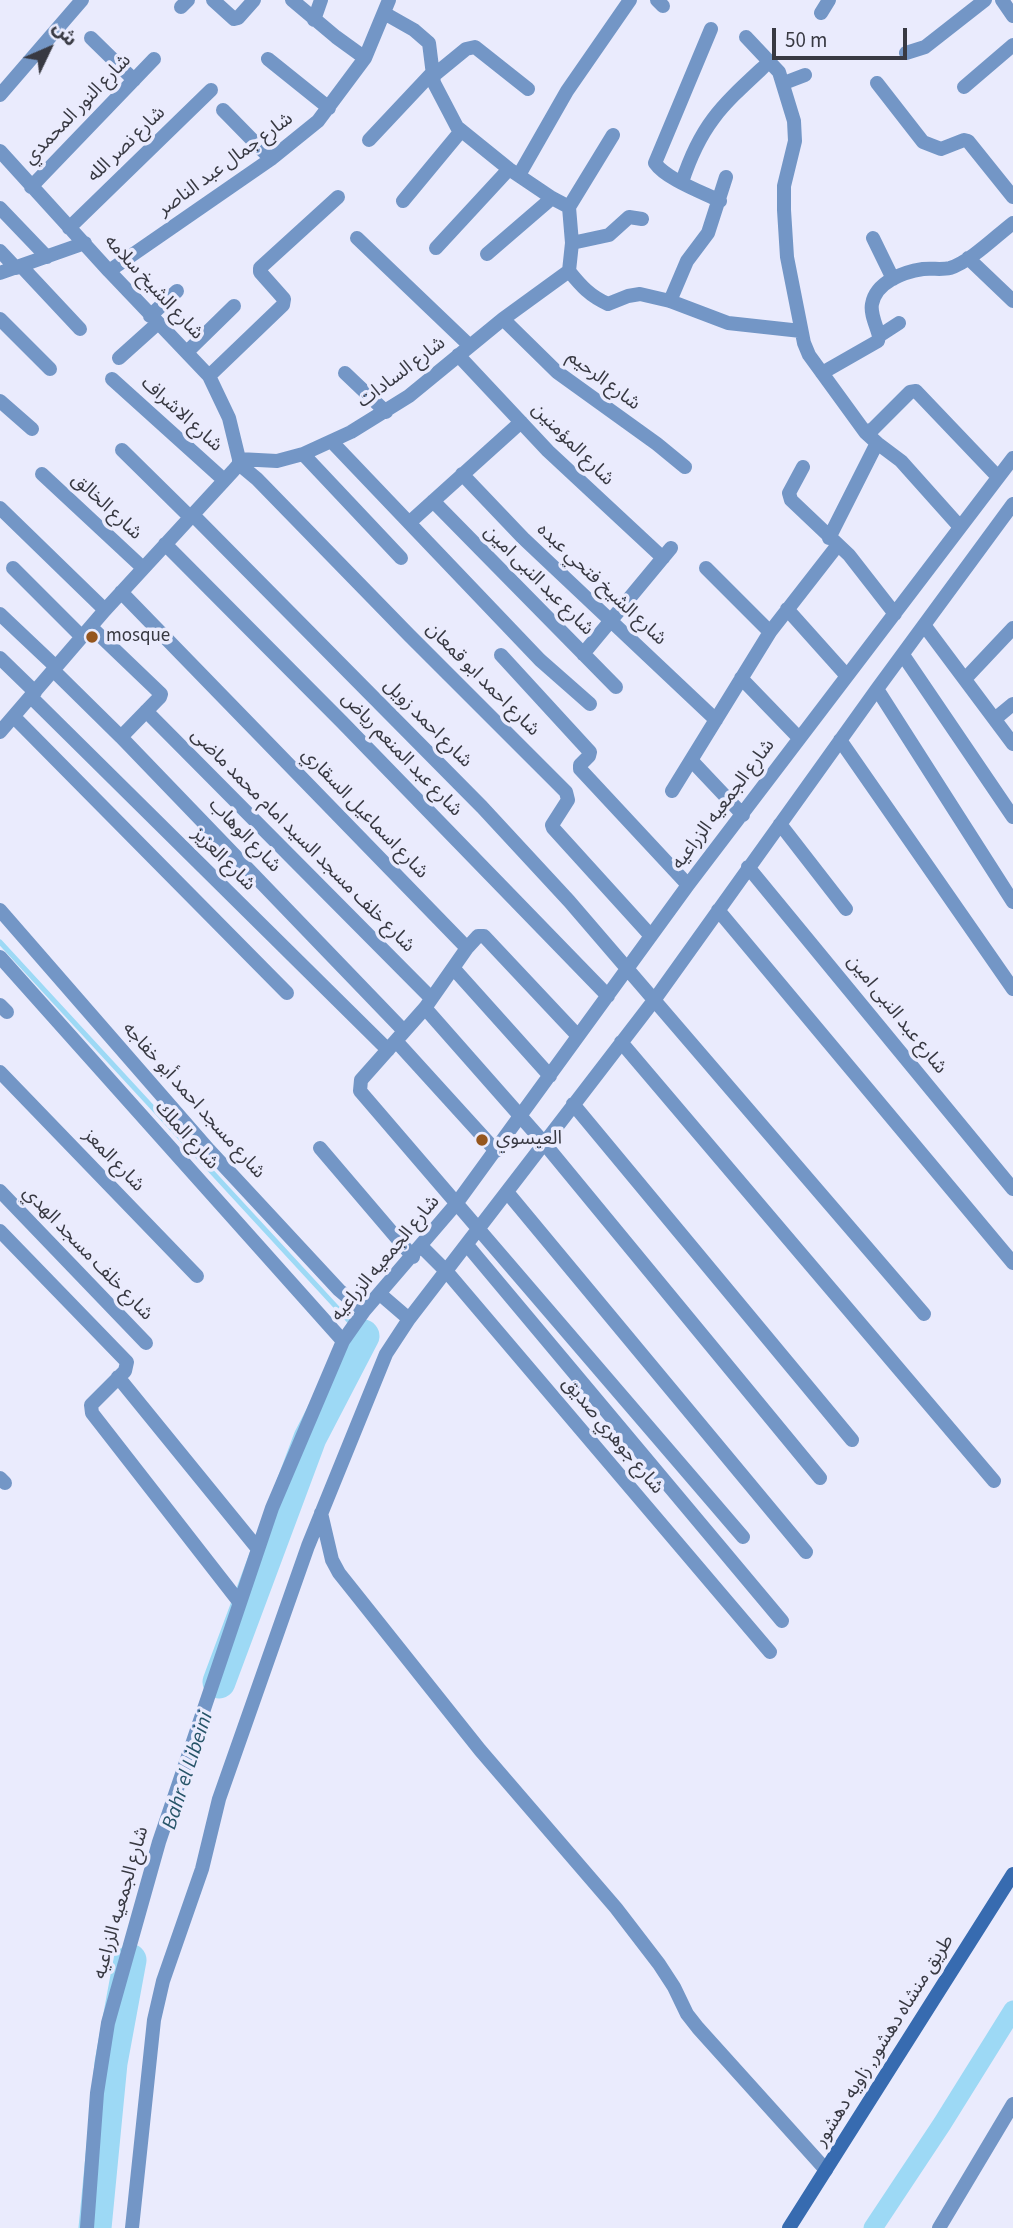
<!DOCTYPE html>
<meta charset="utf-8">
<style>
body{margin:0}
#map{position:relative;width:1013px;height:2228px;overflow:hidden;background:#eaebfd;font-family:"Source Sans 3","Noto Sans Arabic",sans-serif}
canvas{display:block}
.north{position:absolute;left:14px;top:14px;width:70px;height:70px;-webkit-text-stroke:5px #eaebfd;paint-order:stroke;rotate:46deg;font-size:19px;font-weight:700;line-height:28px;text-align:center;color:#383942}
.north::after{content:'';display:block;margin:auto;width:24px;height:32px;background:#383942;clip-path:polygon(50% 0,100% 100%,50% 72%,0 100%)}
.scale{position:absolute;left:772px;top:28px;width:135px;height:32px;box-sizing:border-box;border:4px solid #383942;border-top:0;padding-left:9px;font-size:21px;line-height:24px;white-space:nowrap;color:#383942;-webkit-text-stroke:5px #eaebfd;paint-order:stroke}
</style>
<div id="map">
<canvas width="1013" height="2228"></canvas>
<div class="north">ش</div>
<div class="scale">50 m</div>
</div>
<script>
const c = document.querySelector('canvas').getContext('2d');
c.lineJoin = 'round';
function trace(path, color, width, dash) {
  c.strokeStyle = color;
  c.lineWidth = width;
  c.lineCap = dash ? 'butt' : 'round';
  c.setLineDash(dash || []);
  c.stroke(path);
}
function write(font, color, halo, rows, align = 'center') {
  c.font = font + ' "Source Sans 3","Noto Sans Arabic",sans-serif';
  c.lineWidth = 7;
  c.setLineDash([]);
  c.textBaseline = 'middle';
  c.strokeStyle = halo;
  c.fillStyle = color;
  for (const [text, x, y, turn = 0] of rows) {
    c.save();
    c.translate(x, y);
    c.rotate((+turn || 0) * Math.PI / 180);
    c.textAlign = isNaN(turn) ? turn : align;
    if (halo) c.strokeText(text, 0, 0);
    c.fillText(text, 0, 0);
    c.restore();
  }
}
trace(new Path2D(`
 M 0,942 L 363,1336`), '#9dd9f5', 5);
trace(new Path2D(`
 M 873,2228 L 942,2124 L 1013,2010`), '#9dd9f5', 19);
trace(new Path2D(`
 M 219,1682 L 310,1438 L 363,1336
 M 95,2228 L 111,2063 L 130,1960`), '#9dd9f5', 33);
trace(new Path2D(`
 M 213,0 L 234,19 L 238,18 L 254,0
 M 292,0 L 336,37 L 365,58
 M 657,0 L 663,6
 M 1002,0 L 1013,16
 M 181,7 L 188,0
 M 384,13 L 414,30 L 429,43 L 434,83 L 457,127 L 509,169 L 552,198 L 569,207
 M 821,13 L 829,0
 M 314,20 L 321,0
 M 711,29 L 655,163 C 666,179 702,192 720,201
 M 746,37 L 779,72 L 794,121 L 795,141 L 784,186 L 784,210 L 787,257 L 804,343 L 809,355 L 865,432 L 873,429 L 910,392 L 916,391 L 998,477
 M 91,38 L 134,80
 M 906,53 L 925,47 L 985,0
 M 268,59 L 329,108
 M 433,76 L 466,49 L 475,47 L 528,89
 M 784,83 L 805,75
 M 877,83 L 923,142 L 941,149 L 964,140 L 968,141 L 1013,197
 M 964,87 L 1013,45
 M 0,95 L 82,0
 M 223,110 L 271,159
 M 369,140 L 432,73
 M 0,151 L 109,271 L 209,376 L 229,418 L 239,459 L 239,464 L 233,471 L 105,610 L 0,732
 M 519,175 L 567,91 L 630,0
 M 682,182 C 702,121 724,104 770,61
 M 31,187 L 154,59
 M 403,201 L 461,131
 M 569,207 L 572,243 L 569,271 C 581,286 590,296 608,304 L 628,296 L 640,294 L 670,301 L 728,323 L 801,331
 M 569,207 L 613,135
 M 0,208 L 47,257
 M 69,228 L 211,90
 M 357,238 L 470,346
 M 873,238 L 893,279
 M 572,243 L 609,235 L 629,217 L 642,219
 M 436,248 L 509,169
 M 0,251 L 16,268
 M 487,254 L 552,198
 M 968,258 L 1013,301
 M 21,266 L 80,329
 M 109,271 L 271,159 L 318,121 L 365,58 L 389,0
 M 0,273 L 85,243
 M 670,301 L 687,261 L 708,233 L 726,177
 M 150,316 L 177,291
 M 0,319 L 50,369
 M 503,319 L 557,372 L 657,444 L 685,467
 M 879,336 L 899,323
 M 187,352 L 234,306
 M 458,355 L 548,451 L 663,558
 M 119,358 L 158,323
 M 345,373 L 386,412
 M 822,373 L 878,341 L 879,336 C 877,327 870,314 872,304 C 876,282 903,272 923,269 C 932,268 942,270 950,268 C 970,262 996,236 1013,223
 M 209,376 L 283,305 L 284,299 L 260,272 L 260,268 L 338,197
 M 112,379 L 224,480
 M 0,401 L 32,429
 M 332,442 L 540,660 L 590,704
 M 877,443 L 901,461 L 960,527
 M 122,450 L 189,516
 M 303,454 L 401,558
 M 239,459 L 277,461 L 303,454 L 351,432 L 409,396 L 503,319 L 569,271
 M 239,464 L 257,479 L 409,635 L 566,792 L 568,800 L 552,825 L 553,828 L 651,936
 M 803,467 L 789,493 L 791,500 L 849,555 L 895,614
 M 42,474 L 143,568
 M 462,474 L 523,538 L 716,720
 M 433,501 L 616,687
 M 0,508 L 105,610
 M 192,514 L 482,807 L 569,901 L 924,1314
 M 410,522 L 521,422
 M 829,538 L 877,443 L 865,432
 M 165,544 L 342,722 L 608,996
 M 13,568 L 82,637
 M 706,568 L 770,632
 M 121,592 L 467,948 L 478,936 L 484,936 L 578,1036
 M 787,609 L 847,676
 M 0,614 L 56,667
 M 924,625 L 1013,744
 M 91,627 L 161,694 L 160,697 L 121,737
 M 583,654 L 671,548
 M 501,655 L 590,752 L 589,756 L 580,765 L 580,769 L 688,885
 M 903,655 L 1013,817
 M 0,658 L 35,692
 M 53,670 L 121,737 L 404,1031
 M 741,678 L 799,738
 M 965,679 L 1013,628
 M 877,689 L 1013,902
 M 31,697 L 388,1050
 M 146,711 L 431,998
 M 14,717 L 287,993
 M 996,718 L 1013,704
 M 840,740 L 1013,989
 M 691,760 L 743,815
 M 672,791 L 770,632 L 837,546
 M 780,824 L 846,909
 M 748,867 L 1013,1189
 M 0,910 L 209,1150 L 339,1290 L 364,1311
 M 718,910 L 1013,1263
 M 467,948 L 425,1008 L 361,1080 L 360,1091 L 743,1537
 M 0,957 L 343,1341
 M 454,969 L 550,1076
 M 0,1005 L 7,1012
 M 425,1008 L 544,1143 L 820,1478
 M 396,1041 L 496,1151
 M 621,1042 L 994,1481
 M 0,1072 L 197,1276
 M 573,1104 L 852,1440
 M 320,1148 L 413,1257
 M 0,1191 L 146,1343
 M 507,1192 L 806,1552
 M 0,1231 L 127,1362 L 125,1371 L 91,1405 L 92,1413 L 240,1603
 M 467,1245 L 782,1621
 M 422,1247 L 447,1272 L 770,1652
 M 380,1294 L 409,1319
 M 118,1377 L 258,1549
 M 0,1478 L 5,1483
 M 321,1513 L 332,1560 L 339,1573 L 480,1750 L 616,1908 L 659,1964 L 674,1987 L 687,2014 L 698,2028 L 826,2170
 M 87,2228 L 97,2093 L 108,2023 L 159,1842 L 272,1508 L 343,1341 L 364,1311 L 456,1204 L 688,885 L 1013,458
 M 132,2228 L 154,2020 L 163,1981 L 202,1869 L 219,1799 L 308,1546 L 386,1354 L 409,1319 L 655,999 L 877,689 L 1013,504
 M 939,2228 L 1013,2104`), '#7396c6', 14);
trace(new Path2D(`
 M 789,2228 L 1013,1874`), '#376bb0', 14);
for (const [x, y, r, color] of [
 [92,637,7,"#95561e"],
 [482,1140,7,"#95561e"]
]) {
  const dot = new Path2D();
  dot.arc(x, y, r, 0, 2 * Math.PI);
  c.fillStyle = color;
  c.fill(dot);
  trace(dot, '#eaebfd', 2.5);
}
write('19px', '#383942', '#eaebfd', [
 ["شارع النور المحمدي",78,110,-46],
 ["شارع نصر الله",127,145,-44],
 ["شارع جمال عبد الناصر",226,165,-36],
 ["شارع الشيخ سلامه",153,288,47],
 ["شارع السادات",402,373,-37],
 ["شارع الرحيم",603,381,37],
 ["شارع الاشراف",181,415,42],
 ["شارع المؤمنين",572,445,45],
 ["شارع الخالق",106,507,43],
 ["شارع عبد النبى امين",538,581,45],
 ["شارع الشيخ فتحي عبده",601,585,43],
 ["شارع احمد ابو قمعان",482,680,45],
 ["شارع احمد زويل",427,724,45],
 ["شارع عبد المنعم رياض",401,755,46],
 ["شارع الجمعيه الزراعيه",724,805,-53],
 ["شارع اسماعيل السقاري",364,814,46],
 ["شارع الوهاب",244,836,46],
 ["شارع خلف مسجد السيد امام محمد ماضى",302,841,45],
 ["شارع العزيز",223,860,45],
 ["شارع عبد النبى امين",896,1015,51],
 ["شارع مسجد احمد أبو خفاجه",193,1101,48],
 ["شارع الملك",186,1136,48],
 ["شارع المعز",113,1161,46],
 ["شارع خلف مسجد الهدي",87,1254,46],
 ["شارع الجمعيه الزراعيه",386,1259,-50],
 ["شارع جوهري صديق",612,1436,50],
 ["شارع الجمعيه الزراعيه",122,1903,-74],
 ["طريق منشاه دهشور, زاويه دهشور",885,2041,-58]
]);
write('19px', '#383942', '#eaebfd', [
 ["mosque",106,637],
 ["العيسوي",496,1140]
], 'left');
write('italic 21px', '#265468', '#eaebfd', [
 ["Bahr el Libeini",189,1771,-72]
]);
</script>
